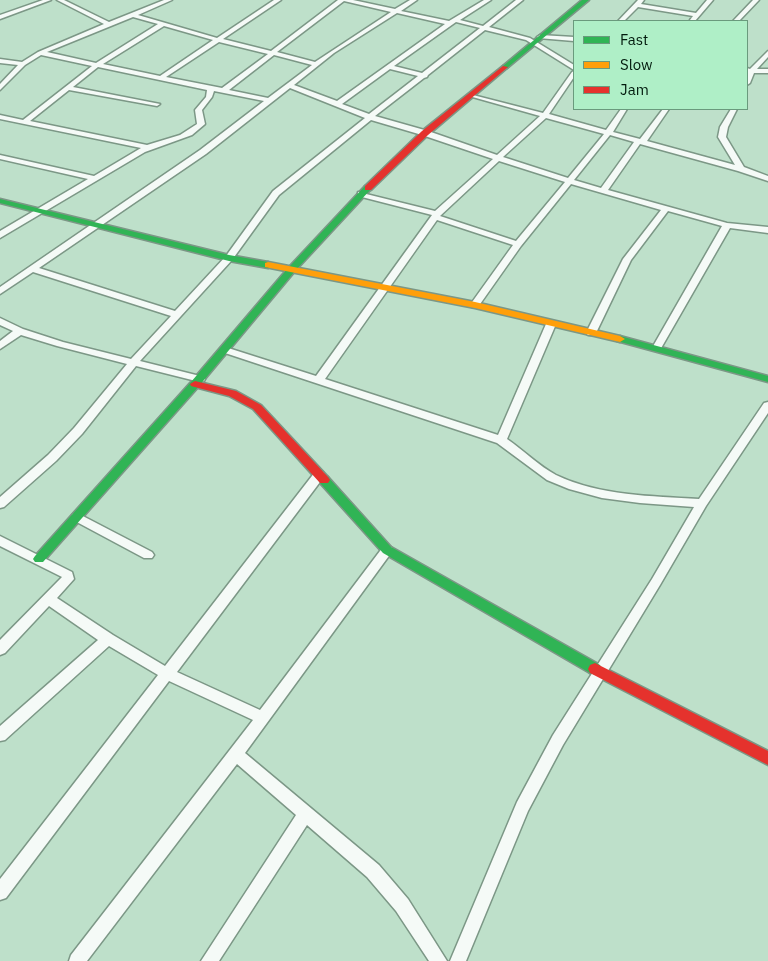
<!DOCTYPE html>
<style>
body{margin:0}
#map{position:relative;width:768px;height:961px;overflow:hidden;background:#bee0ca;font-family:"IBM Plex Sans",sans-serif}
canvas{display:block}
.legend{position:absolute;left:573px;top:20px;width:175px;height:90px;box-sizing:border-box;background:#afefc7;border:1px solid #6a9a7d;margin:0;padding:6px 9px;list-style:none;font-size:15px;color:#021a0d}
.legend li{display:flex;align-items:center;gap:10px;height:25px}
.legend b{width:25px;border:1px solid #6a9a7d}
</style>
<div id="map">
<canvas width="768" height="961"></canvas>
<ul class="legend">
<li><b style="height:6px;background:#30b455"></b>Fast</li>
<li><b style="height:6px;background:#ff9f0a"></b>Slow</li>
<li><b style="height:6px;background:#e5322d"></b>Jam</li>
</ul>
</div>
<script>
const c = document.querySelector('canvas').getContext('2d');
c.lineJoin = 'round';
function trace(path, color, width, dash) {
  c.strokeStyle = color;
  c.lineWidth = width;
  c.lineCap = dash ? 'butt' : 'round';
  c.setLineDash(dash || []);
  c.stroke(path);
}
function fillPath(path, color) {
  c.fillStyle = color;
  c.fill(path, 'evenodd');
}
const street = new Path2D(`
 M 43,0 L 51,0 L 0,19 L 0,15 Z
 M 57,0 L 64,0 L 109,22 L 164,0 L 172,0 L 138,15 L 217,38 L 274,0 L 281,0 L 223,39 L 271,51 L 338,0 L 353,0 L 395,9 L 410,0 L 417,0 L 401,11 L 449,21 L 484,0 L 491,0 L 460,20 L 483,26 L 516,0 L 523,0 L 489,27 L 530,38 L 574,65 L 574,70 L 526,40 L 485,30 L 428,75 L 427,77 L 424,78 L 375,116 L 428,131 L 497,155 L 540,116 L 469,96 L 469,94 L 543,113 L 572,72 L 574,71 L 574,77 L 549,114 L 606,130 L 621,109 L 627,109 L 613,132 L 640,139 L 663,109 L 669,109 L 647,141 L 735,165 L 718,137 L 720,127 L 731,109 L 737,109 L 728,127 L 726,137 L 744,167 L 768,176 L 768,181 L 738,171 L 640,144 L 608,190 L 727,223 L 768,227 L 768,233 L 730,228 L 660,350 L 654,350 L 652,348 L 722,226 L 668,211 L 631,260 L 596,333 L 594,335 L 588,335 L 586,333 L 623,259 L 661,210 L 571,184 L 521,246 L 478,307 L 472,307 L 470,305 L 513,245 L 437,220 L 325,379 L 498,435 L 546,324 L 551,321 L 554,322 L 556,324 L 507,439 C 523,450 539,466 556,475 C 600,496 652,496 699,499 L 764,403 L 768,402 L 768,413 L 706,506 L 660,585 L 563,745 L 528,811 L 466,961 L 450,961 L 517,802 L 553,735 L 652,579 L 694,507 L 640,503 L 602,498 L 569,489 L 547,480 L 497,443 L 222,352 L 220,350 L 222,348 L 225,347 L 316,376 L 432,215 L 358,196 L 358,192 L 435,211 L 493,159 L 422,135 L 371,120 L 279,195 L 232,260 L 140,361 L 204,377 L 205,379 L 204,381 L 200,382 L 136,366 L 82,434 L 56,461 L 4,507 L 0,508 L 0,497 L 48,455 L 74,428 L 127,364 L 57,346 L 21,335 L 0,349 L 0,341 L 13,331 L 0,325 L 0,318 L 23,329 L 63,342 L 131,359 L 171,316 L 33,272 L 0,294 L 0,287 L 200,150 L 264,101 L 214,91 L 212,97 L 202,110 L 205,124 L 192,135 L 145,152 L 0,238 L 0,231 L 88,179 L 0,159 L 0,155 L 94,176 L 141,148 L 0,119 L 0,115 L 23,120 L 92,66 L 41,55 L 25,65 L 0,90 L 0,84 L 18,65 L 0,63 L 0,59 L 22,62 L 38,52 L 104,24 ZM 344,1 L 391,12 L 315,62 L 277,52 ZM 397,13 L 445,24 L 337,101 L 294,85 L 334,53 ZM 133,17 L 158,24 L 96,63 L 47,52 ZM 456,22 L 480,28 L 422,73 L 394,66 ZM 164,26 L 213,40 L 160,76 L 103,64 ZM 219,42 L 268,54 L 222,88 L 166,77 ZM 274,55 L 312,65 L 268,98 L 229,90 ZM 98,67 L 207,90 L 206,97 L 195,110 L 197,124 L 180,135 L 147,145 L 30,121 L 69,90 L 157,106 L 160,104 L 73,87 ZM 390,69 L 418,76 L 369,114 L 342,104 ZM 290,88 L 365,118 L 273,191 L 226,256 L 175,311 L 39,268 L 206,154 ZM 546,118 L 604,134 L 568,178 L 503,157 ZM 610,135 L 634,142 L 601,188 L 574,180 ZM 499,161 L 565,182 L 516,241 L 440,216 Z
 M 638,0 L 644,0 L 641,4 L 696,13 L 707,0 L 713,0 L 695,21 L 690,20 L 693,16 L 638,7 L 624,21 L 618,21 Z
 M 753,0 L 759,0 L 739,21 L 733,21 Z
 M 540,35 L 574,37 L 574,41 L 538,38 L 537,37 Z
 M 768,51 L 768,57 L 757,69 L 768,69 L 768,73 L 754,73 L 750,83 L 747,85 L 748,72 L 747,68 L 750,69 Z
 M 319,471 L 323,472 L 325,475 L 323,478 L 177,672 L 260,710 L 383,547 L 391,547 L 393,550 L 391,553 L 245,753 L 379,865 L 408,899 L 447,961 L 429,961 L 396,911 L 367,877 L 307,825 L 219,961 L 201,961 L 296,815 L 237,764 L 87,961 L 69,961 L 71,955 L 253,720 L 169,681 L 6,898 L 0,900 L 0,879 L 158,675 L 109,646 L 5,740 L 0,741 L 0,726 L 98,640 L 49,606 L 5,653 L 0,655 L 0,640 L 62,577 L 0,546 L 0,536 L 72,572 L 74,579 L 57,598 L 113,635 L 165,666 L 315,472 Z
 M 77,513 L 152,552 L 154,555 L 152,558 L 144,558 L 73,520 L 71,517 L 73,514 Z`);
const fast = new Path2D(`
 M 582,0 L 589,0 L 507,68 L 503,68 L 503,66 Z
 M 365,186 L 372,188 L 295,271 L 199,386 L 43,562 L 35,562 L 33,559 L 35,556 L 191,382 L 289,267 Z
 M 0,199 L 229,255 L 268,262 L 272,265 L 268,268 L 229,261 L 0,203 Z
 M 620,336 L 768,376 L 768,382 L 617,341 L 615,339 Z
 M 324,476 L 328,477 L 391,547 L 600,665 L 602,669 L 600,673 L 595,675 L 590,673 L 383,553 L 320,483 L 318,480 L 320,477 Z`);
const slow = new Path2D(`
 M 268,262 L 475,302 L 620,336 L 625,339 L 620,342 L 475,308 L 265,267 L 265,263 Z`);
const jam = new Path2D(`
 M 503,66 L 508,67 L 428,135 L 371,190 L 365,190 L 365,186 L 422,131 Z
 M 195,381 L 236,391 L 261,405 L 328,477 L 330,480 L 328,483 L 320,483 L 253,409 L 229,396 L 191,386 L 190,384 Z
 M 595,663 L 768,751 L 768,765 L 590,673 L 588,669 L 590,665 Z`);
trace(street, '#7c9786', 3);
trace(fast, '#7c9786', 3);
trace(slow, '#7c9786', 3);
trace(jam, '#7c9786', 3);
fillPath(street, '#f5faf7');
fillPath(fast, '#30b455');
fillPath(slow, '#ff9f0a');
fillPath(jam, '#e5322d');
</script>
